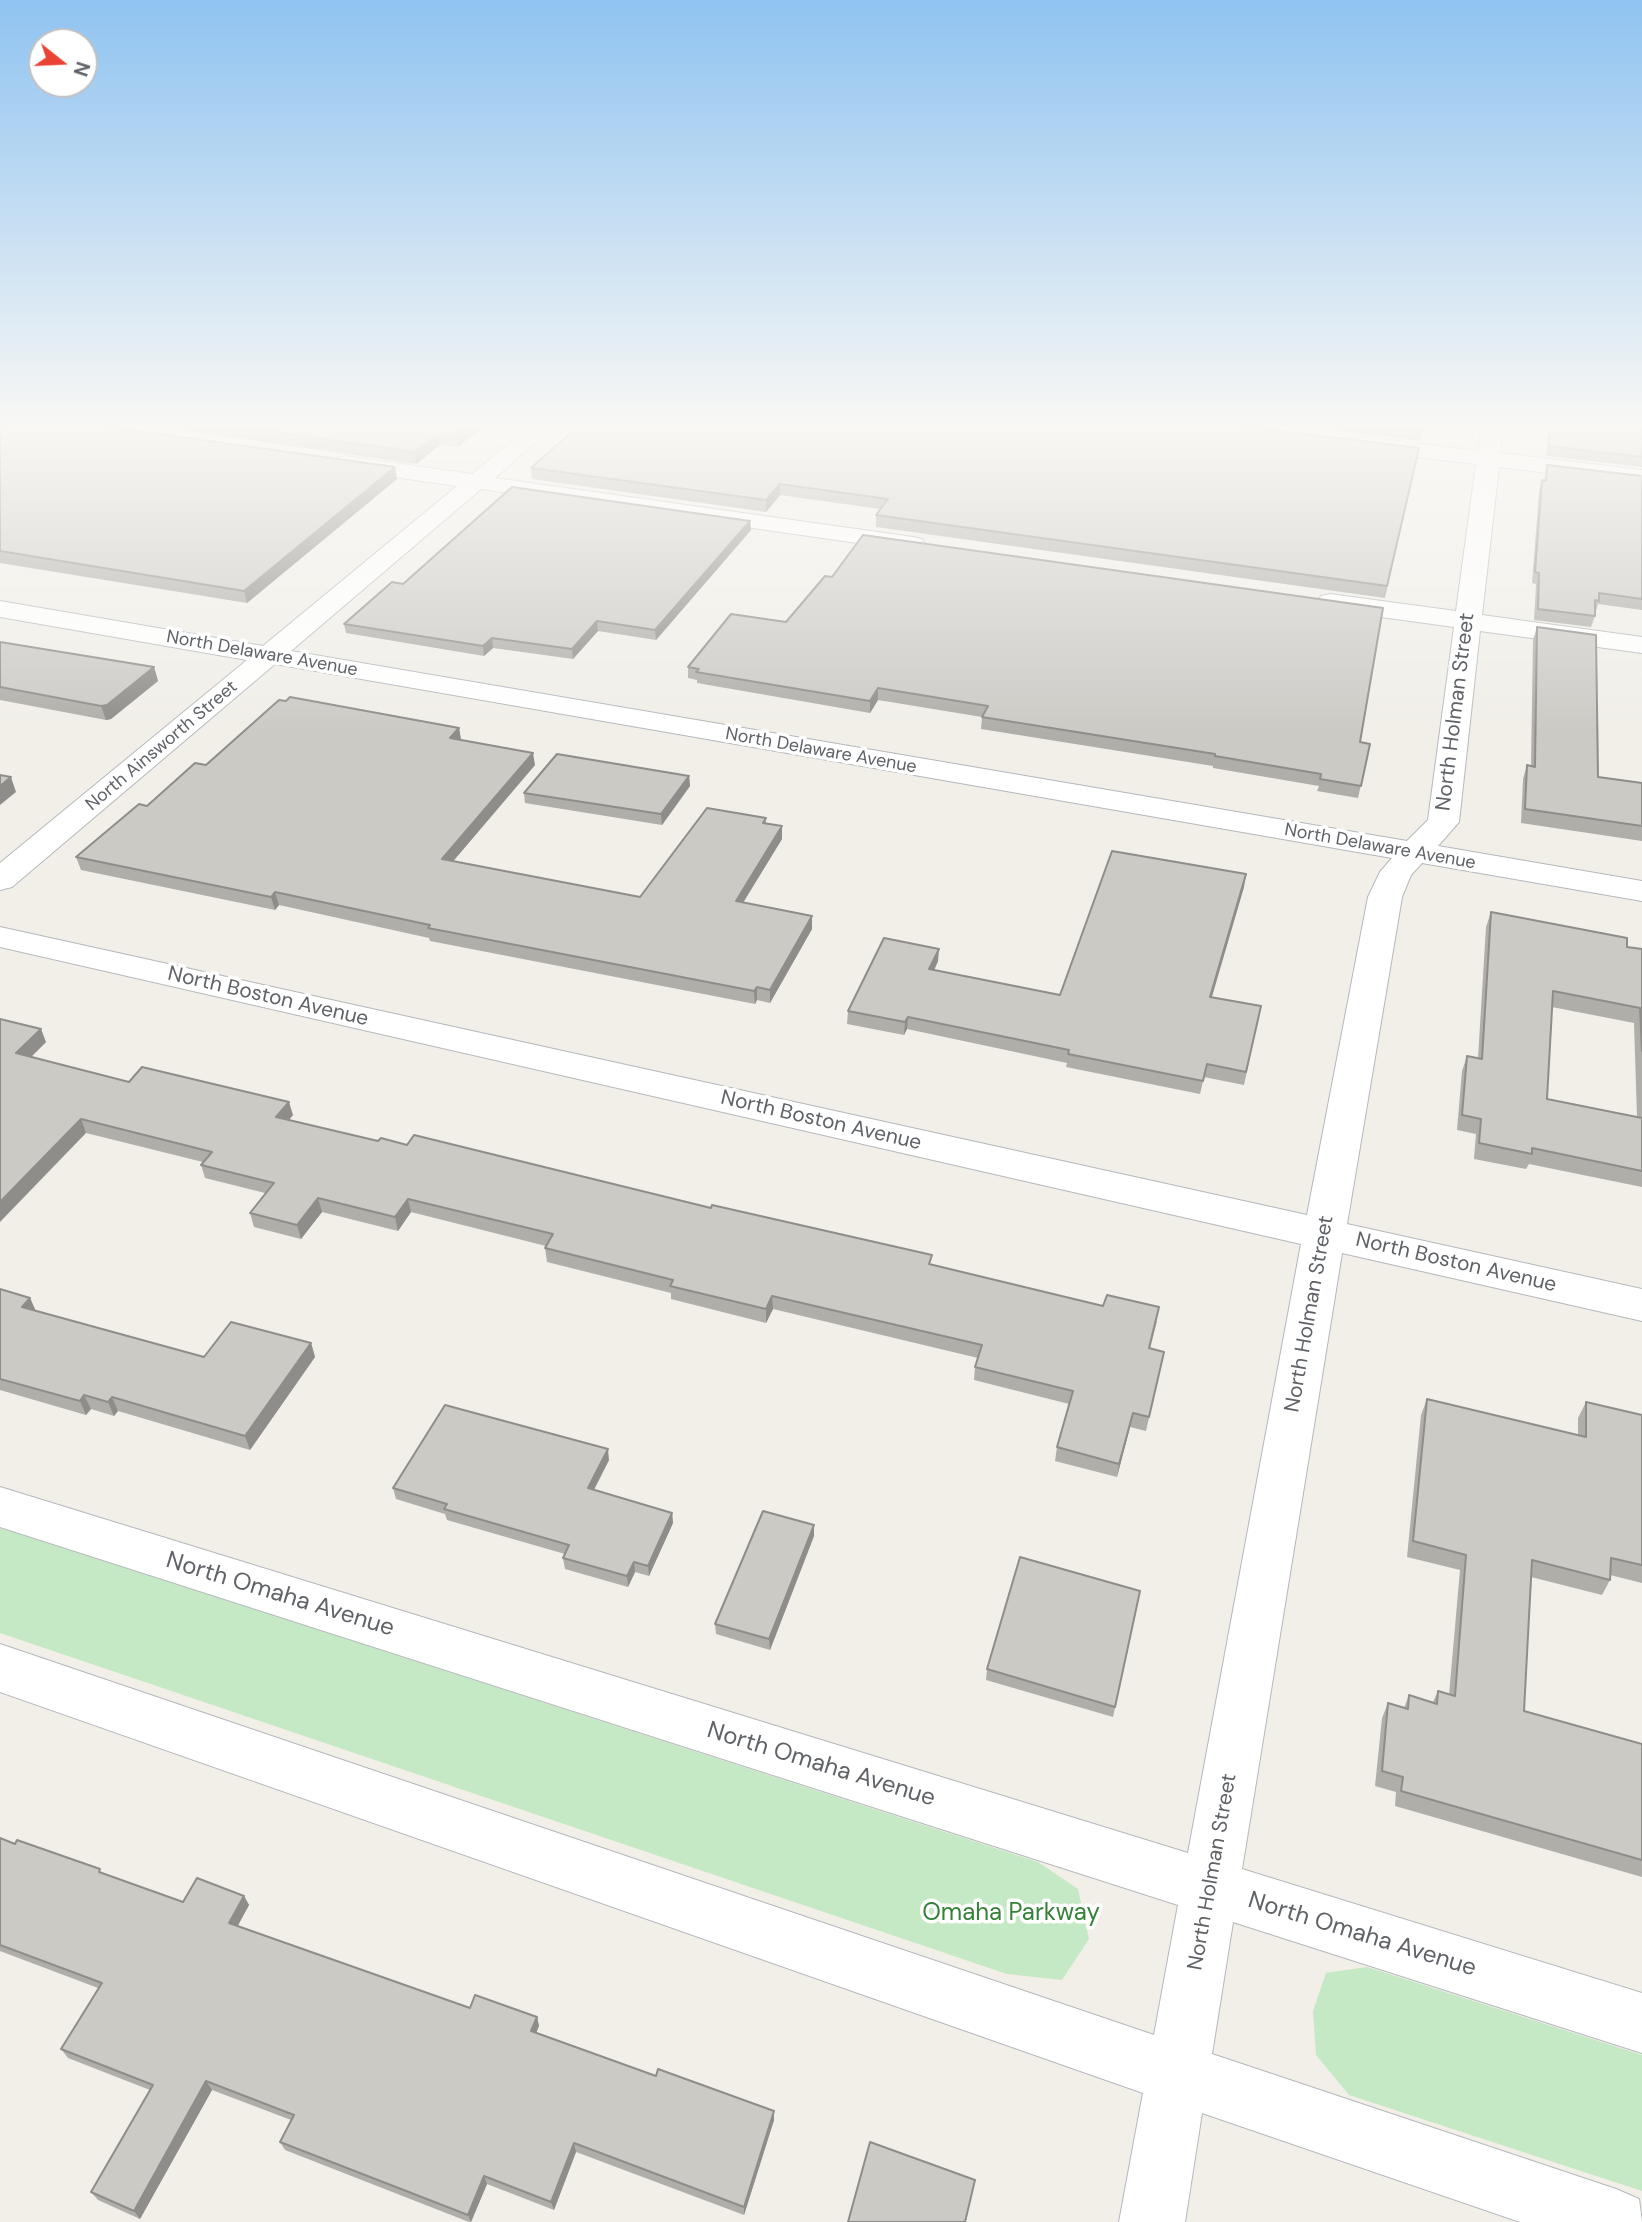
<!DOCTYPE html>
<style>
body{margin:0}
#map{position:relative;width:1642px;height:2222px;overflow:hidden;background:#f1efe8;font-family:"DM Sans",sans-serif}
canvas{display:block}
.north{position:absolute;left:28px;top:28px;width:70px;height:70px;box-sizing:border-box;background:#fff;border:2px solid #bfc1c3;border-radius:50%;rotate:108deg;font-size:19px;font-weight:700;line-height:28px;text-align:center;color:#5f6368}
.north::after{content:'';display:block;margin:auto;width:24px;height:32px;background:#ea4335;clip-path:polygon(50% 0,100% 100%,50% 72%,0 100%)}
</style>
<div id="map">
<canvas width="1642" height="2222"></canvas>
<div class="north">N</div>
</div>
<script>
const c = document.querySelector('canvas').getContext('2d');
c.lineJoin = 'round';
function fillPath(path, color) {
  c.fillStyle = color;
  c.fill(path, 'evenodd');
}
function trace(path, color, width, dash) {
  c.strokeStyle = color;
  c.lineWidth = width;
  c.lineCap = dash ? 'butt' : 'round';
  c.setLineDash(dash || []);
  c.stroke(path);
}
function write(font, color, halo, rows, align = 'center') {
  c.font = font + ' "DM Sans",sans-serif';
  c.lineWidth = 7;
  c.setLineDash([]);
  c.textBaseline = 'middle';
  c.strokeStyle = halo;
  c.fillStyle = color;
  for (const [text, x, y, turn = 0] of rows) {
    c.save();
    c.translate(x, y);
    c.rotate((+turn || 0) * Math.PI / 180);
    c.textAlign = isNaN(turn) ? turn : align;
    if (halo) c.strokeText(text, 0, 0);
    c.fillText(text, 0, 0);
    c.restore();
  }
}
fillPath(new Path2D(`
 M 0,1527 L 1038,1862 L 1078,1889 L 1089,1939 L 1062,1980 L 1007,1974 L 0,1633 Z
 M 1367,1967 L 1642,2055 L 1642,2191 L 1349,2095 L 1316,2055 L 1313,2011 L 1326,1973 Z`), '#c5e8c5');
const street = new Path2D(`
 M 535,422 L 559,422 L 495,478 L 913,537 L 922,539 L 925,544 L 922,549 L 913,551 L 481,489 L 291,651 L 1407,841 L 1428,820 L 1454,627 L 1330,610 L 1321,608 L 1317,602 L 1321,596 L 1330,594 L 1456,611 L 1476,464 L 1366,451 L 1358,449 L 1355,444 L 1358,439 L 1366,437 L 1478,451 L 1482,422 L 1504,422 L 1500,453 L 1642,470 L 1642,484 L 1499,467 L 1482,615 L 1642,637 L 1642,653 L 1480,631 L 1459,822 L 1438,846 L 1642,881 L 1642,901 L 1422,863 L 1411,875 L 1402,897 L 1347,1224 L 1642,1289 L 1642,1321 L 1342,1253 L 1242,1869 L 1642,1993 L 1642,2053 L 1233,1922 L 1212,2054 L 1616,2189 L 1639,2199 L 1642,2222 L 1520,2222 L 1202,2113 L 1185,2222 L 1119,2222 L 1143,2093 L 0,1692 L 0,1644 L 1154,2035 L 1178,1905 L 0,1527 L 0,1487 L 1188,1853 L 1301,1244 L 0,947 L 0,927 L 1307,1215 L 1368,897 L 1380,872 L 1392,858 L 275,664 L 12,887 L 0,890 L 0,863 L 247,660 L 0,617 L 0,601 L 263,646 L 457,486 L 345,470 L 337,468 L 334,463 L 337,458 L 345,456 L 472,474 Z`);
trace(street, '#b5b8bc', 2);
fillPath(street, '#fff');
fillPath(new Path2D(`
 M 0,422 L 397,479 L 247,603 L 0,563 Z
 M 124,422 L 488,422 L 458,447 L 440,445 L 416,464 Z
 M 1263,422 L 1424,422 L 1420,441 Z
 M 1548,422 L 1642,422 L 1642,467 L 1546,456 Z
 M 1419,448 L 1385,598 L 876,527 L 876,515 L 880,509 L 780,495 L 766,512 L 532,479 L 531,468 Z
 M 1547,465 L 1642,476 L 1642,610 L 1598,604 L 1596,611 L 1595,611 L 1595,616 L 1591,627 L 1534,620 L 1536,584 L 1532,583 L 1539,491 L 1542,480 L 1544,481 Z
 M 750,521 L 751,530 L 656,640 L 598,631 L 573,659 L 493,648 L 484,656 L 346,633 L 344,624 L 403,584 Z
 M 1537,627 L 1598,777 L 1642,783 L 1642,841 L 1521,823 L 1523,779 L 1527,765 L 1531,766 L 1533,640 Z
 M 0,642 L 154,667 L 158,681 L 111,719 L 106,720 L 0,700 Z
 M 688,667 L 1360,742 L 1370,744 L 1358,798 L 1317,791 L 1319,786 L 1213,768 L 1213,766 L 981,729 L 982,717 L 878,700 L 870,713 L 697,683 L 697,680 L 688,678 Z
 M 459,728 L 461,740 L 535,765 L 453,861 L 640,897 L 766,818 L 766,823 L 782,826 L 782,839 L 743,903 L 812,929 L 770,1003 L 757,1000 L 755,1004 L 430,941 L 429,938 L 279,905 L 275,910 L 81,870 L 76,857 L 147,806 L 206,765 Z
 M 689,776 L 690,786 L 662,825 L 525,803 L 524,793 Z
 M 1244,887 L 1212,997 L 1261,1006 L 1244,1085 L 1204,1077 L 1200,1094 L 1066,1067 L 1067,1063 L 907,1029 L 904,1035 L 847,1024 L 848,1011 L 938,961 L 934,970 L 1060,995 Z
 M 1491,912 L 1627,947 L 1642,949 L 1642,1187 L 1529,1164 L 1526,1169 L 1474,1159 L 1476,1134 L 1457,1130 L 1462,1071 L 1467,1056 L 1478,1058 L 1486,927 ZM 1552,1007 L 1634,1023 L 1637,1117 L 1547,1099 Z
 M 0,1019 L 46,1042 L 31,1057 L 129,1082 L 293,1115 L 288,1120 L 378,1141 L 407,1145 L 931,1264 L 1157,1321 L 1150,1349 L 1164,1352 L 1146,1431 L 1130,1427 L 1117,1477 L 1055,1461 L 1057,1447 L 1069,1404 L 974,1380 L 975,1367 L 978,1358 L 773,1309 L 766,1323 L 671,1299 L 671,1293 L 547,1262 L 545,1248 L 546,1246 L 411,1212 L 398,1231 L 322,1212 L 301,1239 L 254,1227 L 250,1213 L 265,1193 L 205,1178 L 201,1165 L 203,1162 L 86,1133 Z
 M 0,1289 L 30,1298 L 36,1311 L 204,1357 L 311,1343 L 315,1357 L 250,1450 L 118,1411 L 114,1416 L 91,1409 L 86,1415 L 0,1390 Z
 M 1427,1399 L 1578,1435 L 1578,1418 L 1586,1402 L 1642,1415 L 1642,1583 L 1610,1575 L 1610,1580 L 1602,1595 L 1531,1577 L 1524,1711 L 1642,1744 L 1642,1877 L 1395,1806 L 1396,1792 L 1375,1786 L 1382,1718 L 1388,1703 L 1404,1708 L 1409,1695 L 1433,1702 L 1438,1691 L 1449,1695 L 1460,1570 L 1407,1557 L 1421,1415 Z
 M 609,1460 L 594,1490 L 672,1513 L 673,1523 L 649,1576 L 635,1572 L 628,1587 L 565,1569 L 563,1558 L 565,1554 L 447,1520 L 445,1514 L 396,1499 L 393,1488 Z
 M 814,1536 L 770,1650 L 716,1634 L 715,1624 Z
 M 1140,1591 L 1113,1717 L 986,1680 L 987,1669 Z
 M 0,1838 L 183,1902 L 244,1896 L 249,1905 L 237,1926 L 470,2008 L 537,2017 L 539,2026 L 536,2033 L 774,2120 L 744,2215 L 576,2152 L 554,2210 L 487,2184 L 471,2222 L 469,2222 L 285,2150 L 280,2142 L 291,2120 L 212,2090 L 140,2219 L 98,2200 L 91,2192 L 150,2090 L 68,2058 L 61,2049 L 98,1988 L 0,1951 Z`), '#afaea9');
fillPath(new Path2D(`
 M 473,422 L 488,422 L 458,447 L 456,435 Z
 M 439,433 L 440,445 L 416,464 L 415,452 Z
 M 395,467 L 397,479 L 247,603 L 244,591 Z
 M 780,484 L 780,495 L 766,512 L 766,500 Z
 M 750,521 L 751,530 L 656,640 L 655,630 Z
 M 597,621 L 598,631 L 573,659 L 572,649 Z
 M 492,638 L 493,648 L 484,656 L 483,646 Z
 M 154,667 L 158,681 L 111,719 L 106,720 L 101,706 Z
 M 878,688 L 878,700 L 870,713 L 870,701 Z
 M 459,728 L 461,740 L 450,738 Z
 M 533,753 L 535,765 L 444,872 L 442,859 Z
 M 689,776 L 690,786 L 662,825 L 661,814 Z
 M 11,777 L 16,792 L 0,805 L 0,786 Z
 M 782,826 L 782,839 L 736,914 L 736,901 Z
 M 1246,874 L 1244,887 L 1208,1009 L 1210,997 Z
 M 275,892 L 279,905 L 275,910 L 271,897 Z
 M 812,916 L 812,929 L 770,1003 L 770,990 Z
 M 939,949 L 938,961 L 929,982 L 929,969 Z
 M 757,987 L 757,1000 L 755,1004 L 754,991 Z
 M 908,1017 L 907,1029 L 904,1035 L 905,1022 Z
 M 41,1029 L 46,1042 L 21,1067 L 16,1053 Z
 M 289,1102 L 293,1115 L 280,1131 L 276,1117 Z
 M 81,1119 L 86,1133 L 0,1222 L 0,1202 Z
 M 318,1198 L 322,1212 L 301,1239 L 297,1225 Z
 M 408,1199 L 411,1212 L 398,1231 L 395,1217 Z
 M 772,1296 L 773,1309 L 766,1323 L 766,1309 Z
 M 30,1298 L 36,1312 L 22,1307 Z
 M 311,1343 L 315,1357 L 250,1450 L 245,1436 Z
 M 84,1395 L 91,1409 L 86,1415 L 80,1401 Z
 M 112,1397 L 118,1411 L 114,1416 L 108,1402 Z
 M 1133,1413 L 1130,1427 L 1117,1477 L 1119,1464 Z
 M 608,1449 L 609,1460 L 589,1499 L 588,1488 Z
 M 672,1513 L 673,1523 L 649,1576 L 648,1566 Z
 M 814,1525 L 814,1536 L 770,1650 L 769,1639 Z
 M 634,1562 L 635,1572 L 628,1587 L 627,1576 Z
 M 244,1896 L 249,1905 L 234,1933 L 229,1923 Z
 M 537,2017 L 539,2026 L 533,2040 L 531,2031 Z
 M 206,2081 L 212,2090 L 140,2219 L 134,2211 Z
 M 774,2111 L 774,2120 L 744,2215 L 744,2207 Z
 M 574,2143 L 576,2152 L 554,2210 L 551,2202 Z
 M 484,2176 L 487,2184 L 471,2222 L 468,2215 Z`), '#8f8d8a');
const building = new Path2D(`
 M 0,422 L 73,422 L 395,467 L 244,591 L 0,551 Z
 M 203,422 L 473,422 L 456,435 L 439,433 L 415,452 Z
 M 583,422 L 1207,422 L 1419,448 L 1387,586 L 876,515 L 888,499 L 780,484 L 766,500 L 531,468 Z
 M 1357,422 L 1424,422 L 1423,430 Z
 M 1550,422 L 1642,422 L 1642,457 L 1549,446 Z
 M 1547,465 L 1642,476 L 1642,599 L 1599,593 L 1599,601 L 1595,600 L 1595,616 L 1538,609 L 1539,573 L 1535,572 L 1542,480 L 1546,481 Z
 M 512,487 L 750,521 L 655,630 L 597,621 L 572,649 L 492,638 L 483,646 L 344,624 L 392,582 L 403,584 Z
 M 863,535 L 1383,608 L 1360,742 L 1370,744 L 1361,786 L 1320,779 L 1321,774 L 1215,756 L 1215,754 L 982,717 L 988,706 L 878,688 L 870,701 L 696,672 L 699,669 L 688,667 L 731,614 L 786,622 L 825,576 L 832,577 Z
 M 1537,627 L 1596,635 L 1598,777 L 1642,783 L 1642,826 L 1525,809 L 1527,765 L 1535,767 Z
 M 0,642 L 154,667 L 107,705 L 101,706 L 0,687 Z
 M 290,697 L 459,728 L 450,738 L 533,753 L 442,859 L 640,897 L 707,808 L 766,818 L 763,823 L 782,826 L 736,901 L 812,916 L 770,990 L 757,987 L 754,991 L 428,928 L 430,925 L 275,892 L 271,897 L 76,857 L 139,804 L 147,806 L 195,763 L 206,765 L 279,700 L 286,701 Z
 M 557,754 L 689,776 L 661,814 L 524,793 Z
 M 0,775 L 11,777 L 0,786 Z
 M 1112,851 L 1246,874 L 1210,997 L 1261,1006 L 1246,1072 L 1207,1064 L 1203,1081 L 1068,1054 L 1069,1050 L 908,1017 L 905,1022 L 848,1011 L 884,938 L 939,949 L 929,969 L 1060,995 Z
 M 1491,912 L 1627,938 L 1627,947 L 1642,949 L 1642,1051 L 1640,1008 L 1553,991 L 1547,1099 L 1642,1118 L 1642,1171 L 1532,1148 L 1532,1154 L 1479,1143 L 1481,1119 L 1462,1115 L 1467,1056 L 1482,1059 Z
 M 0,1019 L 41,1029 L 16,1053 L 129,1082 L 142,1067 L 289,1102 L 276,1117 L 378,1141 L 381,1138 L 407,1145 L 414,1135 L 711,1208 L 712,1205 L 932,1255 L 929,1264 L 1103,1306 L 1107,1295 L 1159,1307 L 1149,1348 L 1164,1352 L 1149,1417 L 1133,1413 L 1119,1464 L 1057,1447 L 1073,1391 L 975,1367 L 982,1345 L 772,1296 L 766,1309 L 670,1286 L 673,1280 L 545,1248 L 553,1234 L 408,1199 L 395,1217 L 318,1198 L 297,1225 L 250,1213 L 274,1183 L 201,1165 L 212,1152 L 81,1119 L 0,1202 Z
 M 0,1289 L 30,1298 L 22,1307 L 204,1357 L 231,1322 L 311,1343 L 245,1436 L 112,1397 L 108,1402 L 84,1395 L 80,1401 L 0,1379 Z
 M 1427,1399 L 1586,1437 L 1586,1402 L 1642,1415 L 1642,1565 L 1611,1558 L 1610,1580 L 1532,1560 L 1524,1711 L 1642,1744 L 1642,1860 L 1401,1791 L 1403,1777 L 1382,1771 L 1388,1703 L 1408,1709 L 1409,1695 L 1437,1704 L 1438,1691 L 1455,1696 L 1466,1555 L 1413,1541 Z
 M 445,1405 L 608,1449 L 588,1488 L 672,1513 L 648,1566 L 634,1562 L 627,1576 L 563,1558 L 569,1545 L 444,1509 L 447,1504 L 393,1488 Z
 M 763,1511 L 814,1525 L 769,1639 L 715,1624 Z
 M 1020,1557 L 1140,1591 L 1115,1707 L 987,1669 Z
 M 0,1838 L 15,1844 L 17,1840 L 100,1869 L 99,1872 L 183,1902 L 197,1878 L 244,1896 L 229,1923 L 470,2008 L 475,1995 L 537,2017 L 531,2031 L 656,2076 L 658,2069 L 774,2111 L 744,2207 L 574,2143 L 551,2202 L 484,2176 L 468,2215 L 280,2142 L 294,2115 L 206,2081 L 134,2211 L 91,2192 L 153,2085 L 61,2049 L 102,1983 L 0,1945 Z
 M 870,2142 L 975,2180 L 965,2222 L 848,2222 Z`);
fillPath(building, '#cccac5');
trace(building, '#8f8d8a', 2);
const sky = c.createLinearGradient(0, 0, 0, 733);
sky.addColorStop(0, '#8fc3f1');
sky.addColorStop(0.58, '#f9f8f5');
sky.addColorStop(1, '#f9f8f500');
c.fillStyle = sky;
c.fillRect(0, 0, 1642, 733);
write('18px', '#5f6368', '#fff', [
 ["North Delaware Avenue",262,654,10],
 ["North Ainsworth Street",162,746,-40],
 ["North Delaware Avenue",821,751,10],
 ["North Delaware Avenue",1380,847,10]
]);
write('21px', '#5f6368', '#fff', [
 ["North Holman Street",1456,712,-83],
 ["North Boston Avenue",268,997,13],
 ["North Boston Avenue",821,1121,13],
 ["North Boston Avenue",1456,1263,13],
 ["North Holman Street",1310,1314,-80],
 ["North Holman Street",1213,1872,-80]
]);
write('24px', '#5f6368', '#fff', [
 ["North Omaha Avenue",280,1595,17],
 ["North Omaha Avenue",821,1765,17],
 ["North Omaha Avenue",1362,1935,17]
]);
write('24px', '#348238', '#fff', [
 ["Omaha Parkway",1011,1914]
]);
</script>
